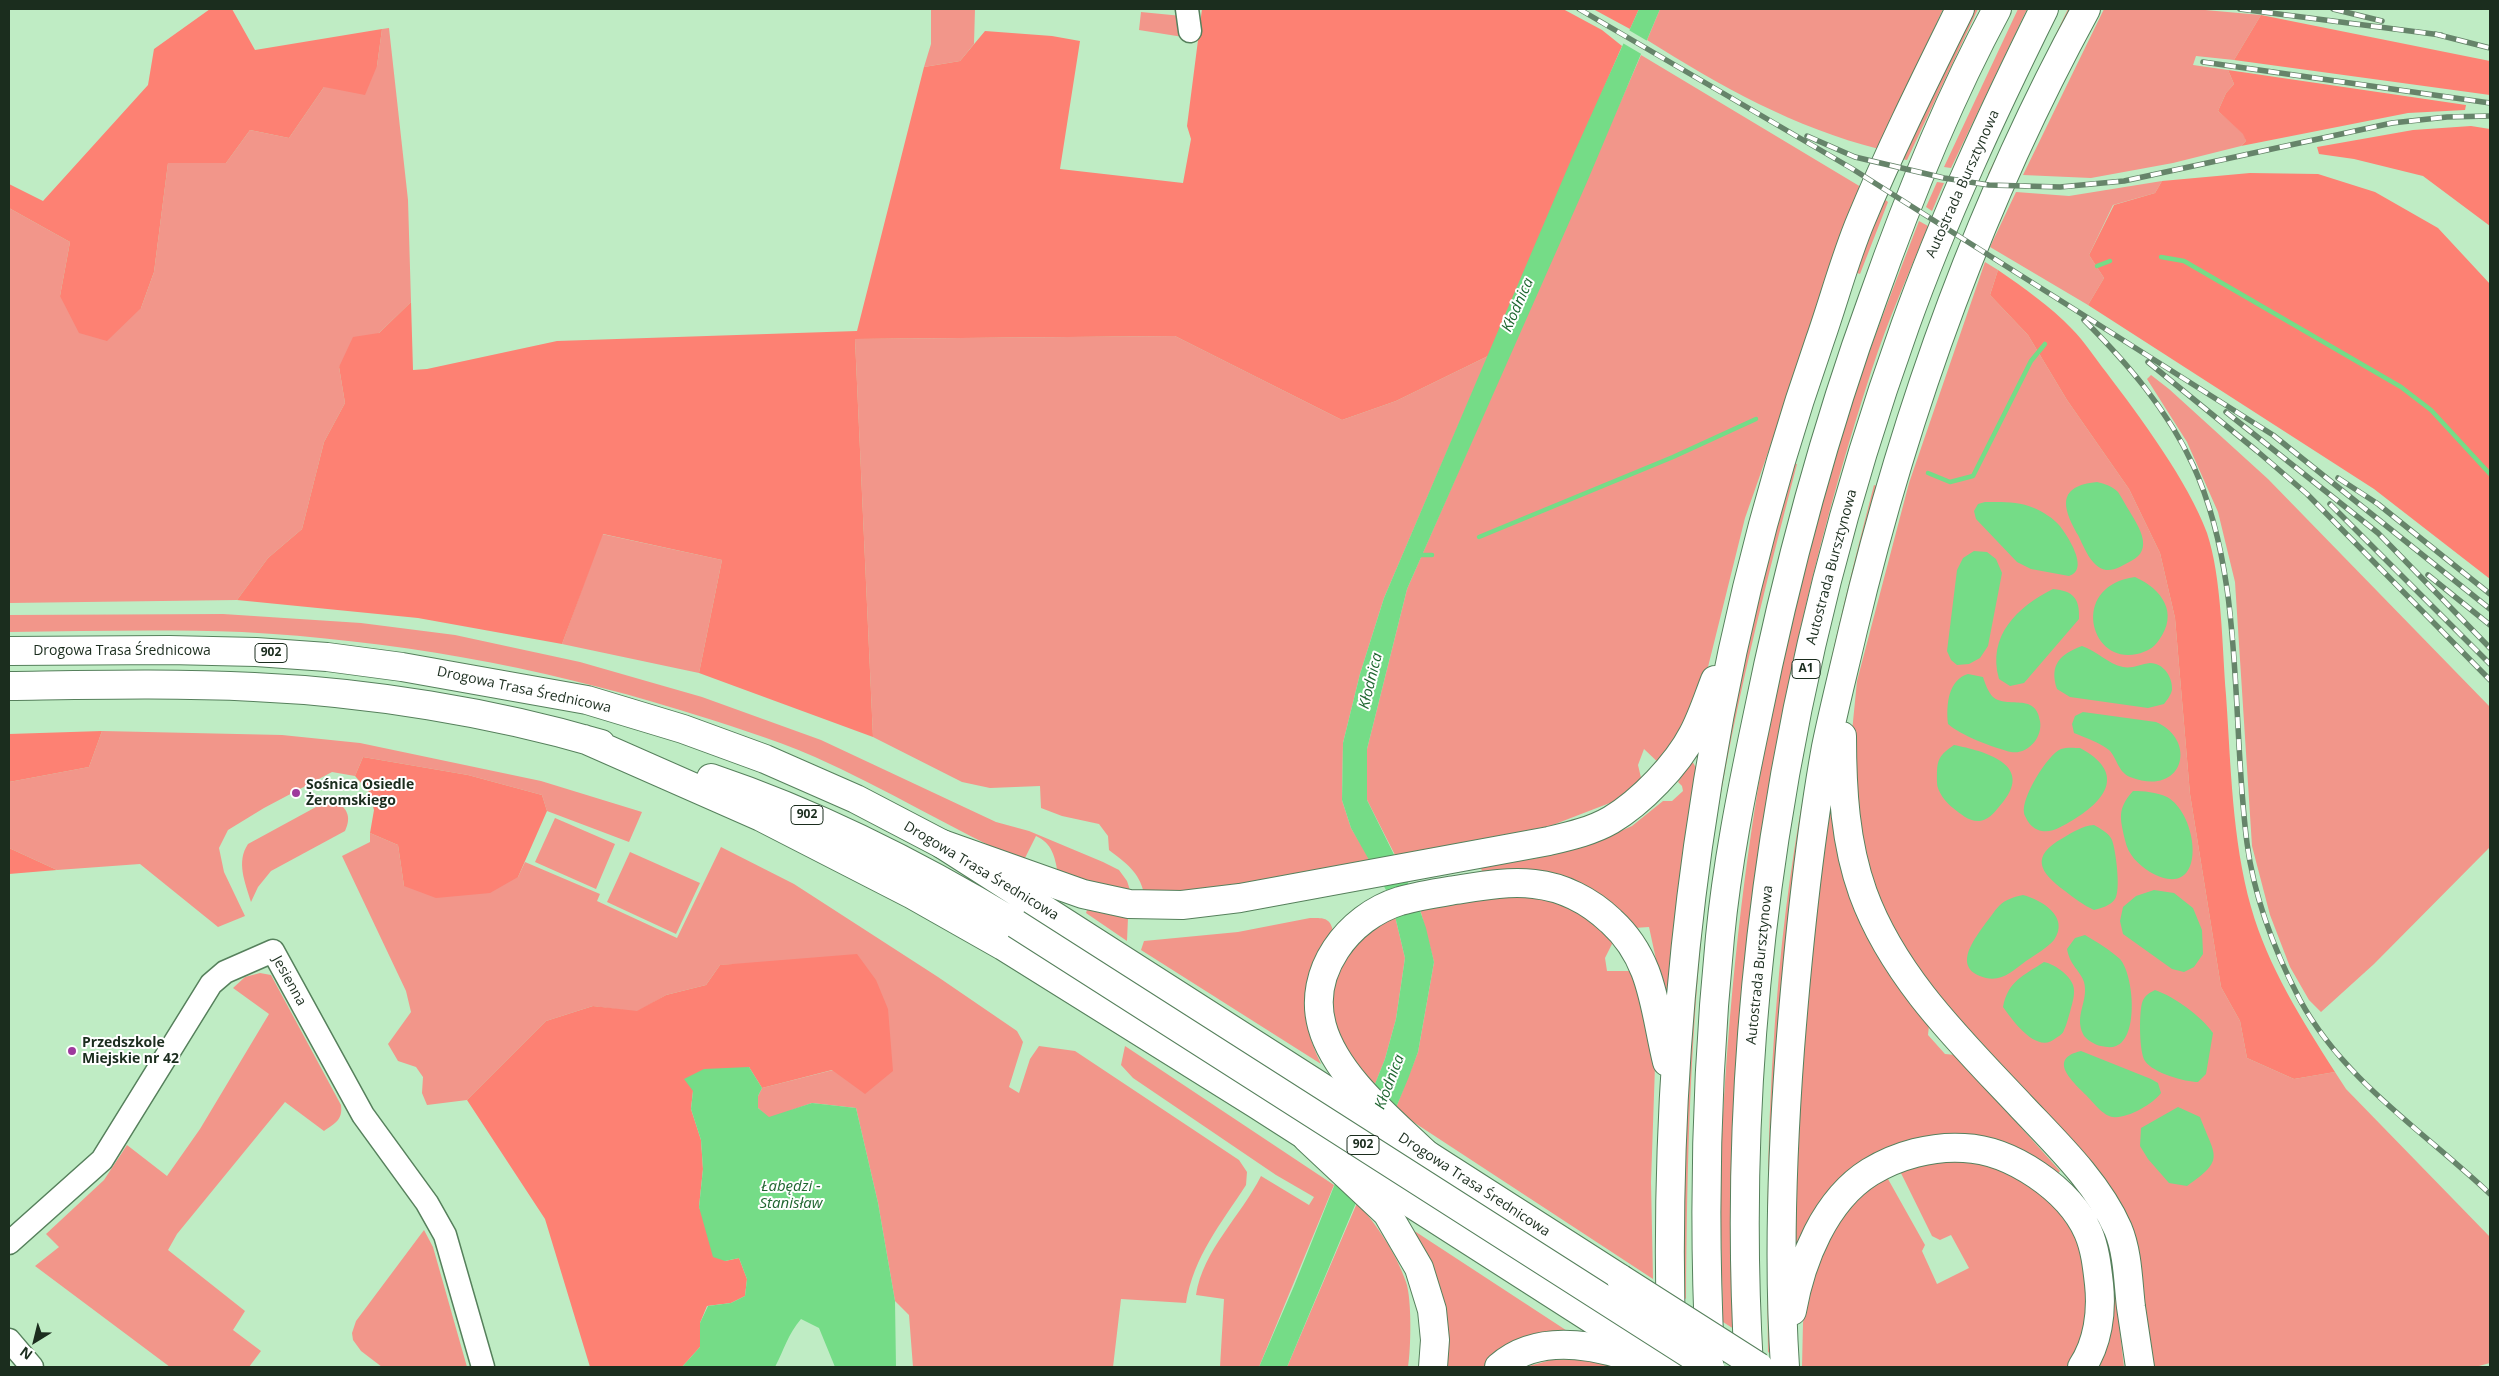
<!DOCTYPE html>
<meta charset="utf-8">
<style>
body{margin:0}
#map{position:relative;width:2499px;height:1376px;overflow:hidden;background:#bfecc4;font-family:"Open Sans",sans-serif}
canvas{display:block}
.frame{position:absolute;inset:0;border:10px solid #1b2d1e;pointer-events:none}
.north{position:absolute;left:10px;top:1316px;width:50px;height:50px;-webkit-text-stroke:4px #fff;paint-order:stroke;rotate:216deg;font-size:14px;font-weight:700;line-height:20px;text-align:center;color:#1b2d1e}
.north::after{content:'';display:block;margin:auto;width:18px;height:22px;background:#1b2d1e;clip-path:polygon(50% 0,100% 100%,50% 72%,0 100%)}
</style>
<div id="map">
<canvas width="2499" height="1376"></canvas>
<div class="frame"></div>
<div class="north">N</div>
</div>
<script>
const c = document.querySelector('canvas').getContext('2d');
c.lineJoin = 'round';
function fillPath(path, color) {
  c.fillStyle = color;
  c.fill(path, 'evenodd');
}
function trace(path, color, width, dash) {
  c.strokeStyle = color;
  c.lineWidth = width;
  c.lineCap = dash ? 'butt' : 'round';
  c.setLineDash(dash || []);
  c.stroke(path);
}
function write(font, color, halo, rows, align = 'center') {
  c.font = font + ' "Open Sans",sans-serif';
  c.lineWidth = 4;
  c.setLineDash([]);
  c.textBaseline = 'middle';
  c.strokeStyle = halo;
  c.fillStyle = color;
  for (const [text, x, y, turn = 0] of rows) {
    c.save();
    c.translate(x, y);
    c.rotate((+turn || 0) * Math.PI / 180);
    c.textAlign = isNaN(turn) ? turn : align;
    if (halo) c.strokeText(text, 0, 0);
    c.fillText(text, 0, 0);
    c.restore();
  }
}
fillPath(new Path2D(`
 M 931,9 L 975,9 L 974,44 L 960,61 L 924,67 L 931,44 Z
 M 1660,9 L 1943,9 L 1879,149 C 1795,128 1720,86 1647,40 Z
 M 1971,9 L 1978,9 L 1907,160 L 1901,159 Z
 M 2018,9 L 2027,9 L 1951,168 L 1944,167 Z
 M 2068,9 L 2075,9 L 1995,174 L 1988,174 Z
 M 2104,9 L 2194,9 L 2261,15 L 2234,60 L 2196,56 L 2193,65 L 2228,70 L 2234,84 L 2226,93 L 2218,111 L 2244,134 L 2246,141 L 2241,146 L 2173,163 L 2091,178 L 2023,175 Z
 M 1141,12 L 1182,16 L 1183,37 L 1139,30 Z
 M 389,28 L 408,200 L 411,302 L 379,333 L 339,367 L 345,403 L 324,442 L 302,529 L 268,558 L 237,600 L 9,603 L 9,208 L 70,242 L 60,296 L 141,308 L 154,272 L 168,163 L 226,163 L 250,130 L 289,138 L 324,87 L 377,66 L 382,29 Z
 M 1641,55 L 1861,187 L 1745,518 L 1706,675 L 1663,767 L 1644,749 L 1638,765 L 1642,782 L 1615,801 L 1550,826 L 1395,855 L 1367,800 L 1367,749 L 1407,589 Z
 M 2162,181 L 2155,193 L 2113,205 L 2089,255 L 2104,278 L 2088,305 L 1990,247 L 2016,192 L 2069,196 Z
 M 1937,182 L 1944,183 L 1932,211 L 1926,207 Z
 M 1883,198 L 1888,202 L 1860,274 L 1855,272 Z
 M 1919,221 L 1928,226 C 1909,273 1888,320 1872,369 C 1823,519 1786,675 1762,831 C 1754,884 1746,936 1742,989 C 1733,1102 1732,1215 1734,1329 L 1723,1322 C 1722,1260 1719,1197 1722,1135 C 1730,982 1747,830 1778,680 C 1800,574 1829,466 1865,364 C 1882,316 1901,268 1919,221 Z
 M 1985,262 L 1998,270 L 1990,295 L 2028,335 L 2067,400 L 2129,489 L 2160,553 L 2175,618 L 2190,794 L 2221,987 L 2240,1021 L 2247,1058 L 2294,1079 L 2335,1072 L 2346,1089 L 2490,1237 L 2490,1363 L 2475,1367 L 2148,1367 L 2134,1259 L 1918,979 L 1871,888 L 1854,815 L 1851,742 L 1857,681 L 1909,483 Z
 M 1175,336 L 1342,420 L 1396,401 L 1488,356 L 1384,598 L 1360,674 L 1343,743 L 1342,800 L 1351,828 L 1372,863 L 1201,893 L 1144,893 C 1139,872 1126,863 1109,850 L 1108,836 L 1099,824 L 1062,816 L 1041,808 L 1040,786 L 990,788 L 962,782 L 873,737 L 855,339 Z
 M 2151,375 L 2169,389 L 2268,479 L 2490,707 L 2490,847 L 2374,964 L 2321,1012 L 2309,1000 L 2290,967 L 2270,915 L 2252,846 L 2235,582 L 2218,512 L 2187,442 L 2147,379 Z
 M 1789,463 L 1797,464 C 1760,607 1723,750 1706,896 C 1690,1031 1687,1164 1686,1299 L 1678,1294 L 1686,1033 L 1722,745 Z
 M 1874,485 L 1879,487 L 1818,747 L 1776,1357 L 1768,1352 C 1766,1226 1767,1100 1779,974 C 1794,808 1832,646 1874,485 Z
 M 602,534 L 722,560 L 699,673 L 562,644 Z
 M 223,614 L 361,623 L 455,635 L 580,662 L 702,697 L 821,740 L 996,822 L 1029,831 L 1103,862 L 1119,870 L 1127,881 L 1131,893 L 1058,874 C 1055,857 1052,843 1036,836 L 1023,862 C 953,829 886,789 815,757 C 771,738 725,724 680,710 C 538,666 390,640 242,632 C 165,629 86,631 9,632 L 9,615 Z
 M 102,731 L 282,735 L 360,743 L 541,781 L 642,812 L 629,842 L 547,811 L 542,795 L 468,775 L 363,757 L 355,776 L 332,772 L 264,808 L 228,830 L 219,848 L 224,872 L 245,916 L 218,927 L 140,864 L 57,870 L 9,848 L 9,782 L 89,767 Z
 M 1692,761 L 1698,771 L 1670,1002 L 1665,1001 L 1649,927 L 1634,928 L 1483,875 L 1481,868 L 1537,858 L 1589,845 L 1632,826 L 1663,801 L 1672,801 L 1683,791 L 1682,786 L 1678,782 Z
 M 334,800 C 347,808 352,816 345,831 L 271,871 L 258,887 L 251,902 C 245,882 236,862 248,844 L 327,801 Z
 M 1828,809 L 1835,810 C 1837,830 1838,852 1844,871 C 1862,936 1889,973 1929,1025 L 1928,1035 L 1945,1054 L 1956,1055 L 2060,1171 L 2054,1178 L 1914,1142 L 1797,1256 L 1790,1251 L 1796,1104 Z
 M 555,818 L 615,844 L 596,889 L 535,862 Z
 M 370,833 L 398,845 L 404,886 L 518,877 L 525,862 L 600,894 L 597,901 L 677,938 L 721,847 L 794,884 L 938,977 L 1017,1031 L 1023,1042 L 1009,1087 L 1019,1093 L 1030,1059 L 1039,1046 L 1075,1051 L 1239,1160 L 1247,1172 L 1246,1185 C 1220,1225 1194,1256 1186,1303 L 1121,1299 L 1113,1367 L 913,1367 L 909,1315 L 895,1301 L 878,1203 L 856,1108 L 812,1103 L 769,1118 L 758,1108 L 758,1096 L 762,1088 L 833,1070 L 762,963 L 720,965 L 706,985 L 666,995 L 637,1012 L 593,1006 L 546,1021 L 467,1100 L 427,1105 L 422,1093 L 423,1077 L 416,1067 L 398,1061 L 388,1044 L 411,1012 L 406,991 L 342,856 L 370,842 Z
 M 630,852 L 700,883 L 676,934 L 607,902 Z
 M 1520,893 L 1553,899 L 1586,913 L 1614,940 L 1605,958 L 1607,971 L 1639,971 L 1655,1066 L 1651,1182 L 1653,1279 L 1395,1110 L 1418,1052 L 1434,962 L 1420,909 Z
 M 1087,910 L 1128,918 L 1127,941 L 1086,913 Z
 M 1395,916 L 1405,958 L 1396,1019 L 1385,1059 L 1372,1092 L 1349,1067 L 1327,1013 L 1339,962 L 1353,942 Z
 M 1310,918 C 1323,918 1330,917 1333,931 C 1304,981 1295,1009 1321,1064 L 1141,950 L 1144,941 L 1238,932 Z
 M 260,973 L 271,975 L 341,1105 C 343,1120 335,1123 324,1131 L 285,1102 L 177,1234 L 168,1250 L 245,1311 L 233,1330 L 261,1351 L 249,1367 L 170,1367 L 35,1266 L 59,1247 L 46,1234 L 104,1180 L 127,1145 L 167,1176 L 200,1129 L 269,1014 L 233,988 L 245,977 Z
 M 1125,1046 L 1334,1185 L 1259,1367 L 1220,1367 L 1224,1299 L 1196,1295 C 1203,1250 1241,1216 1261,1176 L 1309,1205 L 1314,1197 L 1276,1175 L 1133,1078 L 1121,1065 Z
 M 1920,1158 L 1993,1163 L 2054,1201 L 2087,1259 L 2089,1332 L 2070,1367 L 1802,1367 L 1803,1323 L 1808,1281 L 1834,1219 L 1878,1178 L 1888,1179 L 1925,1245 L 1922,1251 L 1937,1284 L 1969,1268 L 1951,1235 L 1940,1240 L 1932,1236 L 1897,1165 Z
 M 1357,1203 C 1376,1223 1397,1255 1406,1282 C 1412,1299 1411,1349 1408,1367 L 1287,1367 Z
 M 424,1230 L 433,1247 L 467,1367 L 382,1367 L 361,1351 L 353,1340 L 352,1333 L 356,1321 Z
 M 1412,1231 L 1416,1232 L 1578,1338 L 1508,1350 L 1483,1367 L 1440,1367 Z
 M 2109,1288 L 2115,1289 L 2124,1367 L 2091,1367 Z
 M 1576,1359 L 1603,1363 L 1613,1367 L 1525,1367 L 1551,1360 Z`), '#f2968a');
fillPath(new Path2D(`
 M 210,9 L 232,9 L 255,50 L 382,29 L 377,66 L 365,95 L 324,87 L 289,138 L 250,130 L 226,163 L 168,163 L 154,272 L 141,308 L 107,341 L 79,333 L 60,296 L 70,242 L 9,208 L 9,184 L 43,201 L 148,85 L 154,49 Z
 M 1202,9 L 1563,9 L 1602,30 L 1622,46 L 1488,356 L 1396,401 L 1342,420 L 1175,336 L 855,339 L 873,737 L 699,673 L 722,560 L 603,534 L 562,644 L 418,618 L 237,600 L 268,558 L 302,529 L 324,442 L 345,403 L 339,367 L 353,337 L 379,333 L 411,302 L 413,370 L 427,369 L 557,341 L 857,331 L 924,67 L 960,61 L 985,31 L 1052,36 L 1080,41 L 1060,169 L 1183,183 L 1191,139 L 1187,126 Z
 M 1593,9 L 1639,9 L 1630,29 Z
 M 2261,15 L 2490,61 L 2490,95 L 2234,60 Z
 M 2228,70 L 2466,105 L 2465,110 L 2408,113 L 2241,146 L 2246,141 L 2243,134 L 2218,111 L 2226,93 L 2234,84 Z
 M 2471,126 L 2490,129 L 2490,226 L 2423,176 L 2354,159 L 2319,154 L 2317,147 L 2413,130 Z
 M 2250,173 L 2318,174 L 2375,192 L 2438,228 L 2490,284 L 2490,579 L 2374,489 L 2088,305 L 2104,278 L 2089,255 L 2114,205 L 2155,193 L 2162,181 Z
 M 1998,270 C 2024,288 2050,306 2072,329 C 2085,342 2095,358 2106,372 C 2140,417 2188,481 2207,533 C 2222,578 2222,647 2226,695 C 2231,766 2232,839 2251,907 C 2268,967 2302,1020 2335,1072 L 2294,1079 L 2247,1058 L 2240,1021 L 2221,987 L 2190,794 L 2175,618 L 2160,553 L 2129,489 L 2067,400 L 2028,335 L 1990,295 Z
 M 102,731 L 89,767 L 9,782 L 9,734 Z
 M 363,757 L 468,775 L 542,795 L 547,811 L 518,877 L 490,893 L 436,898 L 404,886 L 398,845 L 370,833 L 374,810 L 369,792 L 355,776 Z
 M 9,848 L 57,870 L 9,874 Z
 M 857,954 L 876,980 L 888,1009 L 893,1071 L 865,1094 L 832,1070 L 762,1088 L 749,1067 L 693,1091 L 691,1109 L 701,1140 L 703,1169 L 699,1207 L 725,1261 L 739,1258 L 747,1279 L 745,1296 L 731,1303 L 707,1306 L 700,1323 L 700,1347 L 682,1367 L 590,1367 L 545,1219 L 467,1100 L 546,1021 L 593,1006 L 637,1011 L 666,995 L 706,985 L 720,965 Z`), '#fd8173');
fillPath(new Path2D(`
 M 1639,9 L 1660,9 L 1587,182 L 1407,589 L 1367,749 L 1367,800 L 1416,899 L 1426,928 L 1434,962 L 1418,1052 L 1408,1079 L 1287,1367 L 1259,1367 L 1294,1286 L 1385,1059 L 1396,1019 L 1405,958 L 1395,916 L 1386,890 L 1351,828 L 1342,800 L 1343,743 L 1360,674 L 1384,598 L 1574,153 Z
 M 2097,482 C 2105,484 2112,486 2118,492 C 2122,498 2126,506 2130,512 C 2139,527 2154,550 2131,561 C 2123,565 2115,571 2106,570 C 2091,567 2084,547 2078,535 C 2062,507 2057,486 2097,482 Z
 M 1985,502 C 2002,502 2018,501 2034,508 C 2043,512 2053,518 2059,525 C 2068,536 2090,570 2069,576 L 2031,569 L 2017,562 L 1976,519 L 1974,511 L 1978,504 Z
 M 1974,551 L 1987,552 L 1996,559 L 2002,573 L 1988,646 L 1980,658 L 1969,664 L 1957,665 L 1951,660 L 1947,651 L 1957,570 L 1963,558 Z
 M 2135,577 C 2162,589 2179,613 2159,640 C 2154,648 2146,652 2137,654 C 2090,665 2069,586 2135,577 Z
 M 2053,589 C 2073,591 2080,598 2079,619 L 2024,683 L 2010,686 L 1999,679 C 1987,636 2017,607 2053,589 Z
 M 2082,646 C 2097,651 2108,664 2123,667 C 2132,669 2141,664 2150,663 C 2164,663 2173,678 2172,690 C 2171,695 2167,700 2164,704 L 2148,708 L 2070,697 L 2057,689 C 2049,665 2060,654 2082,646 Z
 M 1968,674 L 1983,677 C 1985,683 1988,692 1993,697 C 2007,709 2036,692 2040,721 C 2043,737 2028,755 2011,752 C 1994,748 1960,735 1948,724 C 1946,705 1948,680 1968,674 Z
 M 2083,712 L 2156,722 C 2198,740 2184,798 2130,777 C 2118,772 2117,758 2109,750 C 2099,742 2086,738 2074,733 L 2072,724 L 2075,716 Z
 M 1954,745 C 1984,751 2034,764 2003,802 C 1996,810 1991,819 1980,821 C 1969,822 1961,814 1953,808 C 1946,803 1937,791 1937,783 C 1937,762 1936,757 1954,745 Z
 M 2080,748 C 2125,772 2108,799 2073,820 C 2064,825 2053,833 2042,831 C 2035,830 2030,825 2027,820 C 2026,817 2024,815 2024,813 C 2021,798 2047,755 2061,749 C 2067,747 2075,748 2080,748 Z
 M 2133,791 C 2144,791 2156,792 2167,797 C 2200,815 2208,905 2150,872 C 2138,864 2128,855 2125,840 C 2120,818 2117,809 2133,791 Z
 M 2094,825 C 2101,829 2109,833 2112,840 C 2116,851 2121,891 2115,899 C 2110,906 2101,908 2094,910 C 2083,905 2074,898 2065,891 C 2039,872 2030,856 2063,838 C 2073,832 2082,826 2094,825 Z
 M 2154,890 L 2174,893 L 2193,908 L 2202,930 L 2203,954 L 2194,967 L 2184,972 L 2172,969 L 2123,934 L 2120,921 L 2123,907 L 2136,896 Z
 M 2023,895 C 2042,900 2070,917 2054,940 C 2047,948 2035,955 2026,961 C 2014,970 2002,982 1986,978 C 1951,969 1973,941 1985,924 C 1990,918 1994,911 1999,906 C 2006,899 2014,897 2023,895 Z
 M 2085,935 C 2097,942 2110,950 2120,959 C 2134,975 2139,1038 2116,1046 C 2111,1048 2106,1047 2101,1046 C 2095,1045 2085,1039 2083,1034 C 2074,1015 2089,1001 2084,982 C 2080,970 2070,966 2067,949 L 2075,938 Z
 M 2044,962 C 2054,964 2069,974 2073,985 C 2076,993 2072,1004 2070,1012 C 2068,1018 2067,1024 2064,1030 C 2063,1034 2059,1036 2056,1038 C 2037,1055 2013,1021 2003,1007 C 2008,981 2023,976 2044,962 Z
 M 2155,990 C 2175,997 2201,1016 2213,1033 L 2206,1074 L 2198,1082 C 2185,1082 2153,1073 2145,1061 C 2139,1052 2139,1014 2142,1003 C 2144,996 2149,993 2155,990 Z
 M 2081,1051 L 2151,1079 L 2158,1083 L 2161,1093 C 2153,1104 2127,1119 2113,1117 C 2103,1116 2093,1102 2086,1095 C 2072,1081 2047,1059 2081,1051 Z
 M 749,1067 L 762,1088 L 758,1096 L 758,1108 L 769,1117 L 812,1103 L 856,1108 L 878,1203 L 895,1301 L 896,1367 L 835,1367 L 819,1328 L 801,1319 C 788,1334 784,1350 775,1367 L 682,1367 L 700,1347 L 700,1323 L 708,1306 L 731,1303 L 745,1296 L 747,1279 L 739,1258 L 725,1261 L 713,1257 L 699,1207 L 703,1169 L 701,1140 L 691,1109 L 693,1091 L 684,1079 L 704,1069 Z
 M 2178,1107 L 2200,1117 C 2215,1157 2226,1159 2187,1186 L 2169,1183 L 2148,1159 L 2140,1146 L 2141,1128 Z`), '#75dc87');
fillPath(new Path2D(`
 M 1627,29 L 1649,42 L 1643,55 L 1621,42 Z`), '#bfecc4');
trace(new Path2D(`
 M 2161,257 L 2184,261 L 2401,387 L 2431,410 L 2490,474
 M 2097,266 L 2110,261
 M 1928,473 L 1950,482 L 1973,476 L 2031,361 L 2045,344
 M 1479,537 L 1673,457 L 1756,419
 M 1419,555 L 1432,555`), '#75dc87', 4.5);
const minor = new Path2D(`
 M 1187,9 L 1190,31
 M 9,1243 L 102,1160 L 211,984 L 225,972 L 273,951 L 363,1115 L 427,1203 L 445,1235 L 483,1367
 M 9,1340 L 32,1367`);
const major = new Path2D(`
 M 9,651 L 169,650 L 256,652 L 327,657 L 402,667 L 587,700 L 683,729 L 765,759 L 856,799 L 942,844 L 1621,1279
 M 9,686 C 90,685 173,683 254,687 C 367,692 492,712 601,744
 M 584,739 L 761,817 L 913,895 L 1003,946 L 1256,1104 L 1659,1362
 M 711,778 C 818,814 919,865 1016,924`);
const highway = new Path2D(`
 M 1842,736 C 1842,789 1845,843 1863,893 C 1894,978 1962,1043 2022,1107 C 2056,1143 2098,1183 2118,1229 C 2128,1253 2128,1282 2131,1307 C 2134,1327 2137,1347 2140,1367
 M 942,844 L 1083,894 L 1129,904 L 1182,905 L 1240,898 L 1549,841 C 1570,836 1592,831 1611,820 C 1641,802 1677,765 1693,734 C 1702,717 1708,698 1715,680
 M 1307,1138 L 1387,1213 L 1419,1268 L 1432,1310 L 1435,1340 L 1433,1367
 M 1429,1157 C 1392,1121 1336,1077 1322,1026 C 1307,972 1348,917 1400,901 C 1418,896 1437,893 1455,890 C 1481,886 1508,881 1534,884 C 1563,887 1590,901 1611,921 C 1654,960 1654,1009 1667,1062
 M 1792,1311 C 1801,1260 1825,1200 1870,1172 C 1898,1155 1932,1146 1964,1148 C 2011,1150 2069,1189 2088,1232 C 2095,1248 2097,1266 2099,1284 C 2102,1312 2098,1343 2082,1367
 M 1710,1357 C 1703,1216 1706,1077 1720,937 C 1727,865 1741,794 1756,723 C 1785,579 1822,437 1873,298 C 1908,199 1947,102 1997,9
 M 1499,1367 C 1542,1329 1609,1347 1655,1367
 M 1672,1367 C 1659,1020 1705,668 1820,340 C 1834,300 1845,258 1861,220 C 1891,148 1926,78 1960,9
 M 1749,1367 C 1728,1015 1786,657 1905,326 C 1944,217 1993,112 2044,9
 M 1785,1367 C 1778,1261 1782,1155 1790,1049 C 1798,948 1808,847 1826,747 C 1834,708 1844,669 1853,630 C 1904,415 1980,203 2086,9`);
trace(minor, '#56805c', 25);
trace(major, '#56805c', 30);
trace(highway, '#56805c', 30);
trace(minor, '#fff', 22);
trace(major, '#fff', 28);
trace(highway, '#fff', 28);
const rail = new Path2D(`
 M 1579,9 L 1851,168 L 2273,435 L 2490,609
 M 2240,9 L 2441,35
 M 2333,9 L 2382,21
 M 2435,34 L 2490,48
 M 2203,62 L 2490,103
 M 1807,136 L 1855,157 L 1944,178 L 1989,185 L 2060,187 L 2124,181 L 2392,123 L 2447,117 L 2490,116
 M 2084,320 C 2127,363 2167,409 2193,465 C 2245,578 2231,720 2247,843 C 2254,897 2275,952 2300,1000 C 2344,1081 2426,1133 2490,1194
 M 2148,362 L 2257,451 L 2307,494 L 2490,680
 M 2226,412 L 2378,533 L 2490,648
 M 2338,478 L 2378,504 L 2490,594
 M 2330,504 L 2490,664
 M 2428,575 L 2490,625`);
trace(rail, '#66846a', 5.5);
trace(rail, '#fff', 4, [11]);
const majorBridge = new Path2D(`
 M 1016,924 L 1710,1367
 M 1621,1279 L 1759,1367`);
trace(majorBridge, '#56805c', 30, []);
trace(majorBridge, '#fff', 28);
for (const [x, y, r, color] of [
 [296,793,5,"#9e399d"],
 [72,1051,5,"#9e399d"]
]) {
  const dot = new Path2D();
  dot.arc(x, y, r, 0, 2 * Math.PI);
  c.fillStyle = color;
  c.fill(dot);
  trace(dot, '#fff', 2);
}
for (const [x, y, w] of [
 [271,653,32],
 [1806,669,28],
 [807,815,32],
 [1363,1145,32]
]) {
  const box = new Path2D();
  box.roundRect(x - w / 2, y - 9.5, w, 19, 4);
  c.fillStyle = '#fff';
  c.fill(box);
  trace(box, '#1b2d1e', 1);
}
write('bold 12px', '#1b2d1e', null, [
 ["902",271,653],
 ["A1",1806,669],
 ["902",807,815],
 ["902",1363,1145]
]);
write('14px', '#1b2d1e', '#fff', [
 ["Autostrada Bursztynowa",1963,184,-66],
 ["Autostrada Bursztynowa",1832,567,-75],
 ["Drogowa Trasa Średnicowa",122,651],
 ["Drogowa Trasa Średnicowa",524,690,12],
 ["Drogowa Trasa Średnicowa",981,871,31],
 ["Autostrada Bursztynowa",1760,965,-84],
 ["Jesienna",289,981,61],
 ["Drogowa Trasa Średnicowa",1474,1185,33]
]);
write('bold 14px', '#1b2d1e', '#fff', [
 ["Sośnica Osiedle",306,785],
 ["Żeromskiego",306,801],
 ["Przedszkole",82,1043],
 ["Miejskie nr 42",82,1059]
], 'left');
write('italic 15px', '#1f6630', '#fff', [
 ["Kłodnica",1518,305,-66],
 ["Kłodnica",1371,681,-76],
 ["Kłodnica",1390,1082,-69],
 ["Łabędzi -",791,1187],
 ["Stanisław",791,1204]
]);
</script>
